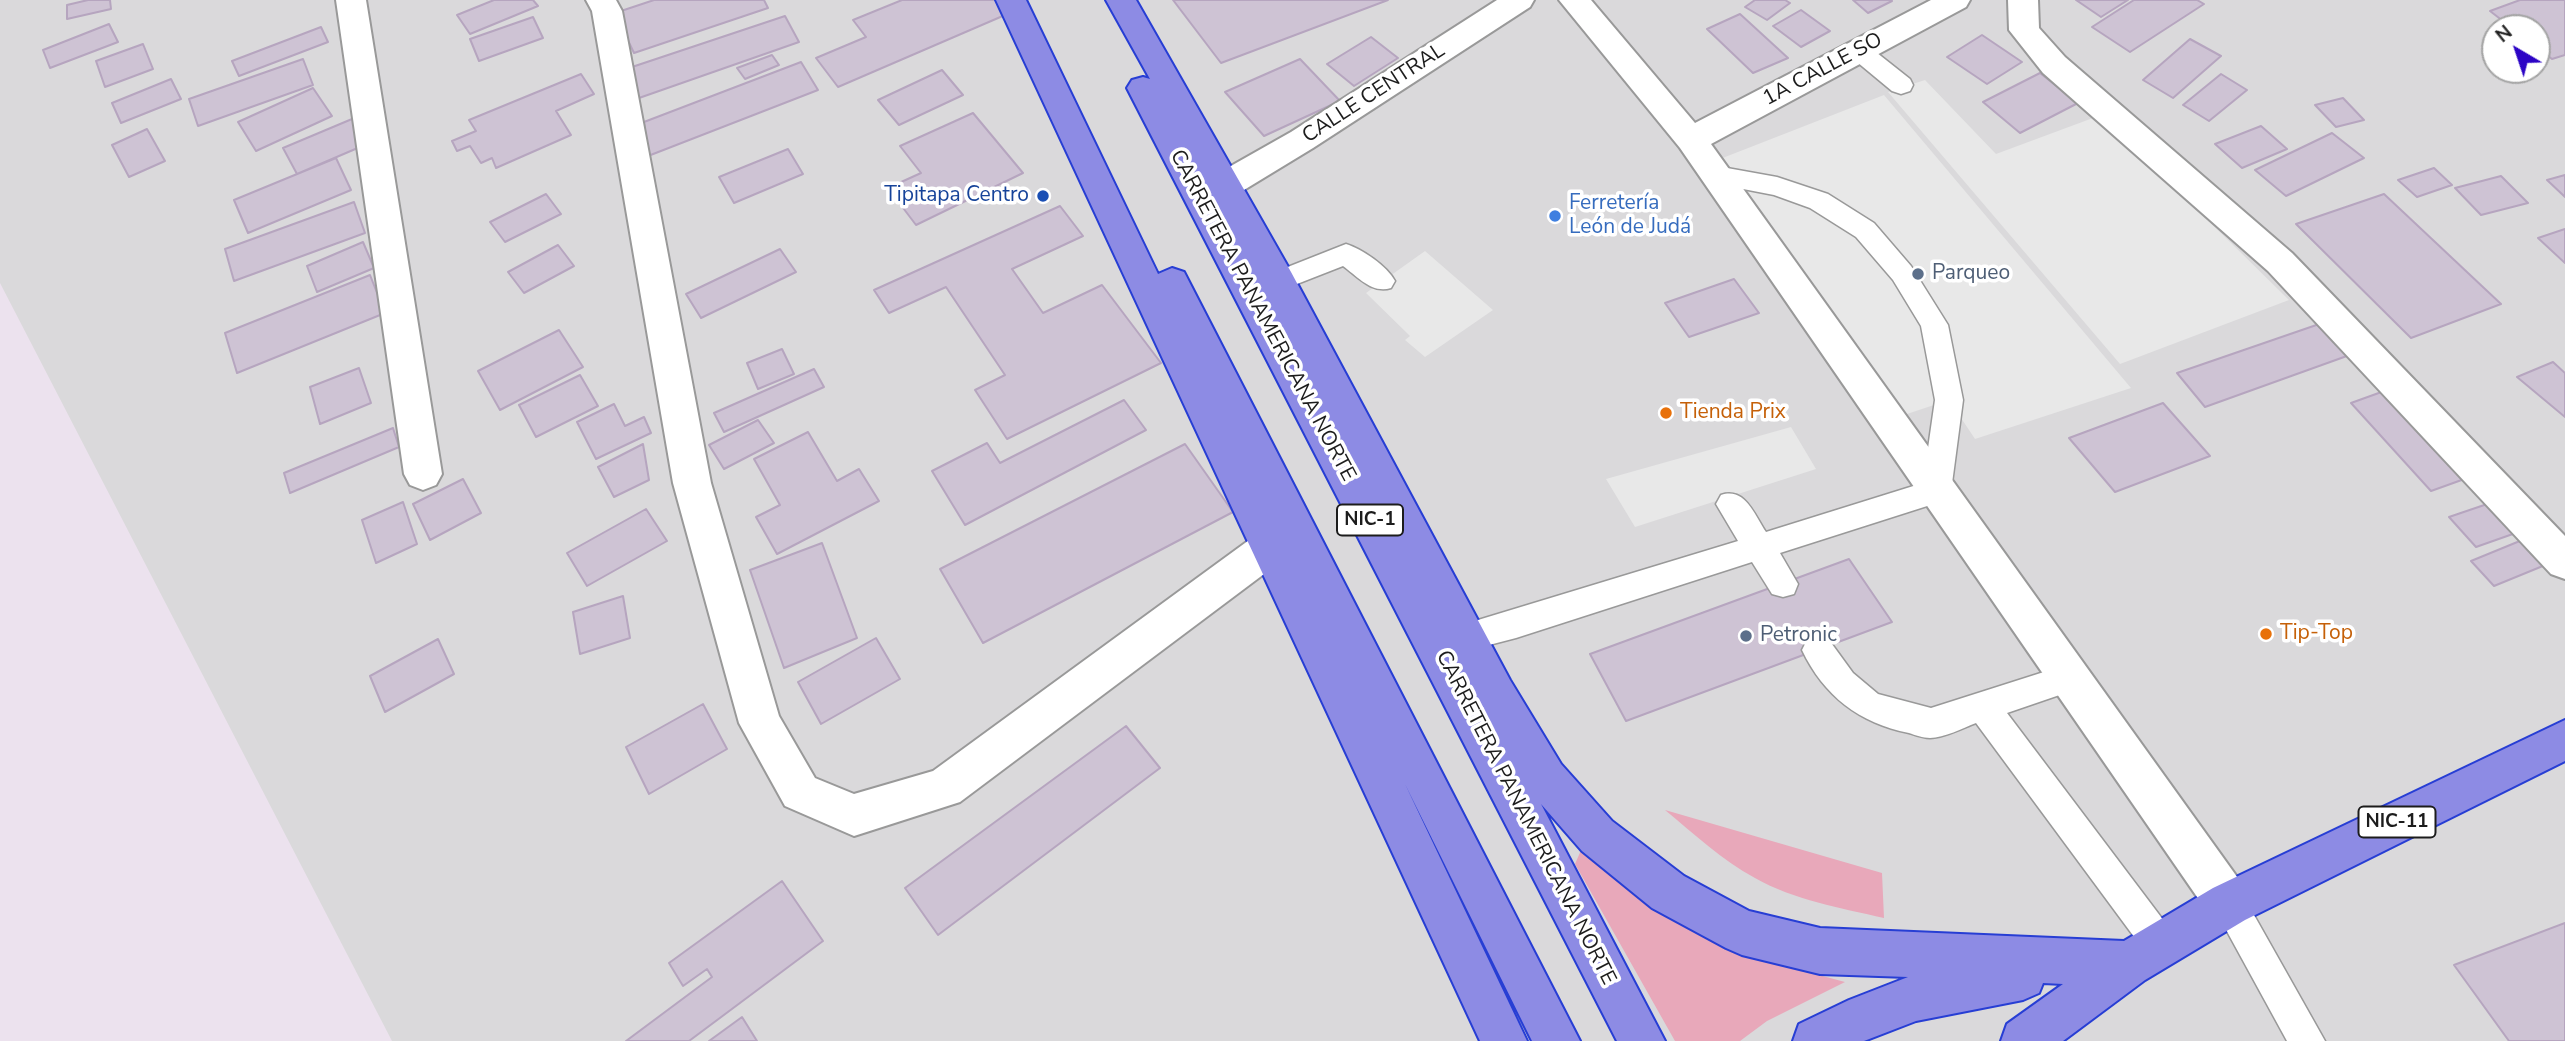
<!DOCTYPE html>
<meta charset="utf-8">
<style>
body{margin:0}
#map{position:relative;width:2565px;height:1041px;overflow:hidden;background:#ece2ee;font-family:"Nunito Sans",sans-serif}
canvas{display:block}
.north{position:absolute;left:2481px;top:14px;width:70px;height:70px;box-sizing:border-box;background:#fff;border:2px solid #a4a4a4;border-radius:50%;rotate:321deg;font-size:19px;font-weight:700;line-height:28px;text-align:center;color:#1c1c1c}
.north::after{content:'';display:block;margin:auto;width:24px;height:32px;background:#2c04c5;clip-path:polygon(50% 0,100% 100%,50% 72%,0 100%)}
</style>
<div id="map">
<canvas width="2565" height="1041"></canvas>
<div class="north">N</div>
</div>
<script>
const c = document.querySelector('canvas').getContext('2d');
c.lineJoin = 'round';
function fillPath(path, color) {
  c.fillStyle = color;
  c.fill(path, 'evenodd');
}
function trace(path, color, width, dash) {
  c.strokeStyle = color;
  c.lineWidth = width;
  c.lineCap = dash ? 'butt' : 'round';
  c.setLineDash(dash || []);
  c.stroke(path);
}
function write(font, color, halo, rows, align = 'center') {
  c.font = font + ' "Nunito Sans",sans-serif';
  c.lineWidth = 7;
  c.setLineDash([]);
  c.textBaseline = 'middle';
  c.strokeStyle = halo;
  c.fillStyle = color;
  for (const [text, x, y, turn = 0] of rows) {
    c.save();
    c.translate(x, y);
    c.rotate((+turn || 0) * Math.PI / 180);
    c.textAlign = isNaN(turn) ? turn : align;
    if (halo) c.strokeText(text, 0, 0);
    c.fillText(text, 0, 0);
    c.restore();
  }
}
fillPath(new Path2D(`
 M 0,0 L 2565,0 L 2565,1041 L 392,1041 L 0,283 ZM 2495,28 L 2537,28 L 2537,70 L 2495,70 Z`), '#dad9db');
fillPath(new Path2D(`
 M 1665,810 L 1882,873 L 1884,918 C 1841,908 1794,900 1755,878 C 1722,860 1694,834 1665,810 Z
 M 1582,848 L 1731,944 L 1778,964 L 1845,982 L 1767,1021 L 1740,1041 L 1675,1041 L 1575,864 Z`), '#e8a8ba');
fillPath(new Path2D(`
 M 1925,80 L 1996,154 L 2101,115 L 2289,300 L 2120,364 L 1888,92 Z
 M 1884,95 L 2131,388 L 1975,439 L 1949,400 L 1901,416 L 1720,159 Z
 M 1425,251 L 1493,310 L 1425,357 L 1405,340 L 1410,336 L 1366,293 Z
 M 1791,427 L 1816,469 L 1635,527 L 1606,479 Z`), '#e8e8e8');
const building = new Path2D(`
 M 88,0 L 110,0 L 111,9 L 67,19 L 67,5 Z
 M 494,0 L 533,0 L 538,6 L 470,34 L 457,15 Z
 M 654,0 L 764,0 L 768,8 L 634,53 L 615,13 Z
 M 902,0 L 1002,0 L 1012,12 L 838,87 L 816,58 L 866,37 L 853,20 Z
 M 1173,0 L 1388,0 L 1221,63 Z
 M 1755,0 L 1785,0 L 1790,3 L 1767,20 L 1745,7 Z
 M 1853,0 L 1891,0 L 1892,1 L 1868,13 Z
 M 2076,0 L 2128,0 L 2101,17 Z
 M 2134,0 L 2197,0 L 2204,4 L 2130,52 L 2092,27 Z
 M 2520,0 L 2565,0 L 2565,55 L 2552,59 L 2537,47 L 2537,28 L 2512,28 L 2490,11 Z
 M 1801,10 L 1830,31 L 1801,47 L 1773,26 Z
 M 1740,14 L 1788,58 L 1753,73 L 1707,29 Z
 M 785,16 L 799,42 L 639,98 L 626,69 Z
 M 533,17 L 543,38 L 479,61 L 470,39 Z
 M 109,24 L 118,42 L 50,68 L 43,50 Z
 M 321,27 L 328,42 L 239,76 L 232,61 Z
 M 1982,35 L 2022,62 L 1987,84 L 1947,57 Z
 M 1371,37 L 1398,58 L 1354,86 L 1327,64 Z
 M 2190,39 L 2221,56 L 2173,98 L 2143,80 Z
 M 143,44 L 153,69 L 105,87 L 96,61 Z
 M 772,55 L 779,65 L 745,79 L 737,68 Z
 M 303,59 L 313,85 L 198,126 L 189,99 Z
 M 1300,59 L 1340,101 L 1264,136 L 1225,92 Z
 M 801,62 L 818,90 L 648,156 L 644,122 Z
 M 942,70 L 963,95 L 899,125 L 878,100 Z
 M 2040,73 L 2078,103 L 2020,133 L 1983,102 Z
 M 581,74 L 594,94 L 556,111 L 571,135 L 496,168 L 492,158 L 481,163 L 470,146 L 457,151 L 452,141 L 476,131 L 469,120 Z
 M 2221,74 L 2247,90 L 2209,121 L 2183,105 Z
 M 171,79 L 181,99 L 121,123 L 112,103 Z
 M 313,88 L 332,116 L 256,151 L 238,122 Z
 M 2343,98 L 2364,120 L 2336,127 L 2315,105 Z
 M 973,113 L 1023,173 L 916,225 L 888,188 L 921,173 L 900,146 Z
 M 352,119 L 367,144 L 297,174 L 283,148 Z
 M 2261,126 L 2287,149 L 2242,168 L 2215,144 Z
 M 147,129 L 165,161 L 129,177 L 112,145 Z
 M 2332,133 L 2364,158 L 2286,196 L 2255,170 Z
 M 788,149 L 803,174 L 734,203 L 719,177 Z
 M 336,158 L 351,190 L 248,233 L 234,200 Z
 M 2434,168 L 2452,185 L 2417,197 L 2398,180 Z
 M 2565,175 L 2565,197 L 2547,180 Z
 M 2501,176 L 2528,203 L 2481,215 L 2455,188 Z
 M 546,194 L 561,214 L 505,242 L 490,222 Z
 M 2384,194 L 2501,304 L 2411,338 L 2296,224 Z
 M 354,202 L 365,233 L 234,281 L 225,249 Z
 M 1060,206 L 1083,236 L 1012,269 L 1043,313 L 1102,285 L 1161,363 L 1007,439 L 975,390 L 1005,375 L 946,287 L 889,313 L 874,290 Z
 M 2565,229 L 2565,263 L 2538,238 Z
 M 363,242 L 374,268 L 317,292 L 307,266 Z
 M 558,245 L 574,266 L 524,293 L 508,272 Z
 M 780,249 L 796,272 L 701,318 L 686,294 Z
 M 370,275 L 385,313 L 237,373 L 225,333 Z
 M 1734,279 L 1759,313 L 1689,337 L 1665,303 Z
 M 2328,321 L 2358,352 L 2205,407 L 2177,373 Z
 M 559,330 L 583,367 L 500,410 L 478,371 Z
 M 782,349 L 794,374 L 758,389 L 747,363 Z
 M 2553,362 L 2565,373 L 2565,417 L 2517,377 Z
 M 359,368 L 371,403 L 320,424 L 310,387 Z
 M 814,369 L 824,387 L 724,432 L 714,413 Z
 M 580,375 L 598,406 L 536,437 L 519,405 Z
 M 2387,390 L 2470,477 L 2431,491 L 2351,403 Z
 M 1124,400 L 1146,430 L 965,525 L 932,471 L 987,443 L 1000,463 Z
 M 2163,403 L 2210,456 L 2115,492 L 2069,438 Z
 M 614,404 L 625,426 L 644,417 L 651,433 L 596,459 L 577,422 Z
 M 758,420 L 774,443 L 724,469 L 709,445 Z
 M 393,428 L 399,447 L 290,493 L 284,473 Z
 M 808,432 L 837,481 L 859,469 L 879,501 L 777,554 L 756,517 L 780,505 L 754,459 Z
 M 643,444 L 649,480 L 614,497 L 598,467 Z
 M 1185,444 L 1233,512 L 983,643 L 940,569 Z
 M 463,479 L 481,513 L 430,540 L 413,504 Z
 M 2499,500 L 2527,529 L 2476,547 L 2449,517 Z
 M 403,502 L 417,544 L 376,563 L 362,520 Z
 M 646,509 L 667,541 L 587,586 L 567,553 Z
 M 2532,536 L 2555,561 L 2494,586 L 2471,561 Z
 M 822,543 L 857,638 L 784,668 L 750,570 Z
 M 1849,559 L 1892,622 L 1626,721 L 1590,654 Z
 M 623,596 L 630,638 L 580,654 L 573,612 Z
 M 876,638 L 900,679 L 821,724 L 798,682 Z
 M 438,639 L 454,674 L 385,712 L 370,676 Z
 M 703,704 L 727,749 L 649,794 L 626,747 Z
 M 1126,726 L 1160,768 L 938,935 L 905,888 Z
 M 782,881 L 823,941 L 689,1041 L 626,1041 L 712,977 L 707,969 L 683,986 L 669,963 Z
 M 2565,923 L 2565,1041 L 2509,1041 L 2454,965 Z
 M 742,1017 L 757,1041 L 709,1041 Z`);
fillPath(building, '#cec3d4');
trace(building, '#b6a5bf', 2);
const lane = new Path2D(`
 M 1859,43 L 1867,45 L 1910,79 L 1913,85 L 1910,91 L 1901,94 L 1892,91 L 1851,57 L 1847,51 L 1851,45 Z
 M 1716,166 L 1777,177 L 1828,194 L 1874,223 L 1911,266 L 1948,325 L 1963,400 L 1951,491 L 1946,500 L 1780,553 L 1798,584 L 1794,594 L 1783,597 L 1772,594 L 1752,562 L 1516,638 L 1466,651 L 1455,647 L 1450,637 L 1455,627 L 1738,541 L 1716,504 L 1721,495 C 1745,487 1754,514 1766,532 L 1923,483 L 1935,400 L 1921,326 L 1893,280 L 1856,237 L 1810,208 L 1774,195 L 1707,182 L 1703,175 L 1707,168 Z
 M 1346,244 C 1362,249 1387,266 1395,281 L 1391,288 C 1372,294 1358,277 1343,266 L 1279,291 L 1270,288 L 1266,281 L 1270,274 Z
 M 1818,636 L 1829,640 L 1853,673 L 1878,694 L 1931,708 L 2069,664 L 2080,668 L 2085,678 L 2080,688 L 2007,713 L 2173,933 L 2179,945 L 2173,957 L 2161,963 L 2149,957 L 1976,723 C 1963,728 1944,738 1930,738 C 1923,738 1915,735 1909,733 C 1859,723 1824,696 1802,650 L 1807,640 Z
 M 2229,887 L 2241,892 L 2325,1041 L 2287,1041 L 2212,904 L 2217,892 Z`);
const street = new Path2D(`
 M 336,0 L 366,0 L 442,474 L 436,485 L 423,490 L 410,485 L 404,474 Z
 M 586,0 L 616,0 L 622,11 L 711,483 L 779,716 L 815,778 L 854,794 L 933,771 L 1256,535 L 1270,530 L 1284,535 L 1289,547 L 1284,559 L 960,802 L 854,836 L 785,806 L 739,723 L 673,483 L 592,11 Z
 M 1497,0 L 1534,0 L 1530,7 L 1313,148 L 1239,193 L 1227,196 L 1215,193 L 1210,184 L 1215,175 L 1291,132 Z
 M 1559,0 L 1591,0 L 1695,123 L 1931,0 L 1970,0 L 1966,7 L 1711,144 L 2245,888 L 2251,904 L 2245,920 L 2229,926 L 2213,920 L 1680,148 Z
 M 2008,0 L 2038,0 L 2039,28 L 2065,57 L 2292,253 L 2565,536 L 2565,579 L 2551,574 L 2268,271 L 2043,73 L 2009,30 Z`);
const highway = new Path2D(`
 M 996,0 L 1026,0 L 1158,274 L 1172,268 L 1184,272 L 1580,1041 L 1532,1041 L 1405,784 L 1527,1041 L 1480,1041 Z
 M 1106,0 L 1136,0 L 1291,272 L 1510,680 L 1561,764 L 1612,821 L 1684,876 L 1749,911 L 1820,928 L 2124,941 L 2213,888 L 2565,720 L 2565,761 L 2245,920 L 2145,980 L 2063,1041 L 2001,1041 L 2007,1024 L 2063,984 L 2043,983 L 2039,993 L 2023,1000 L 1916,1021 L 1864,1041 L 1793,1041 L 1799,1024 L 1849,1000 L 1908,977 L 1820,974 L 1742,955 L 1726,948 L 1652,908 L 1582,851 L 1541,804 L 1665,1041 L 1617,1041 L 1127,88 L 1132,80 L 1143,77 L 1150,79 Z`);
trace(lane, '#999', 3);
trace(street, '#999', 4);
trace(highway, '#273ed4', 4);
fillPath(lane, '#fff');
fillPath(street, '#fff');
fillPath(highway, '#8d8be4');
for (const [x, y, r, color] of [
 [1043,196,7,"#1a4fb4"],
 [1555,216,7,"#3f7fe0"],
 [1918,274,7,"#5c6f8a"],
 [1666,413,7,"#e8710a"],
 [2266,634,7,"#e8710a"],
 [1746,636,7,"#5c6f8a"]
]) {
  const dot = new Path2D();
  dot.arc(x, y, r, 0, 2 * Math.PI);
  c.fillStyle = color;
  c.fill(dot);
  trace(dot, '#fff', 2.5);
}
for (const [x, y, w] of [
 [1370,520,66],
 [2397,822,77]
]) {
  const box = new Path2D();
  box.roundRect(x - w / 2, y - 15.5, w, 31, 5);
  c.fillStyle = '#fff';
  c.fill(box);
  trace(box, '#1c1c1c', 2);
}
write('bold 19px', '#1c1c1c', null, [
 ["NIC-1",1370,520],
 ["NIC-11",2397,822]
]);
write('21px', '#1c1c1c', '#fff', [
 ["1A CALLE SO",1823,70,-28],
 ["CALLE CENTRAL",1374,94,-33],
 ["CARRETERA PANAMERICANA NORTE",1262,316,62],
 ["CARRETERA PANAMERICANA NORTE",1525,818,63]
]);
write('21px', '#164399', '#fff', [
 ["Tipitapa Centro",1029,196]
], 'right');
write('21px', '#366cbe', '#fff', [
 ["Ferretería",1569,204],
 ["León de Judá",1569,228]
], 'left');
write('21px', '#4e5e75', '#fff', [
 ["Parqueo",1932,274],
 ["Petronic",1760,636]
], 'left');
write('21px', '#c56008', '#fff', [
 ["Tienda Prix",1680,413],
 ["Tip-Top",2280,634]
], 'left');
</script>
